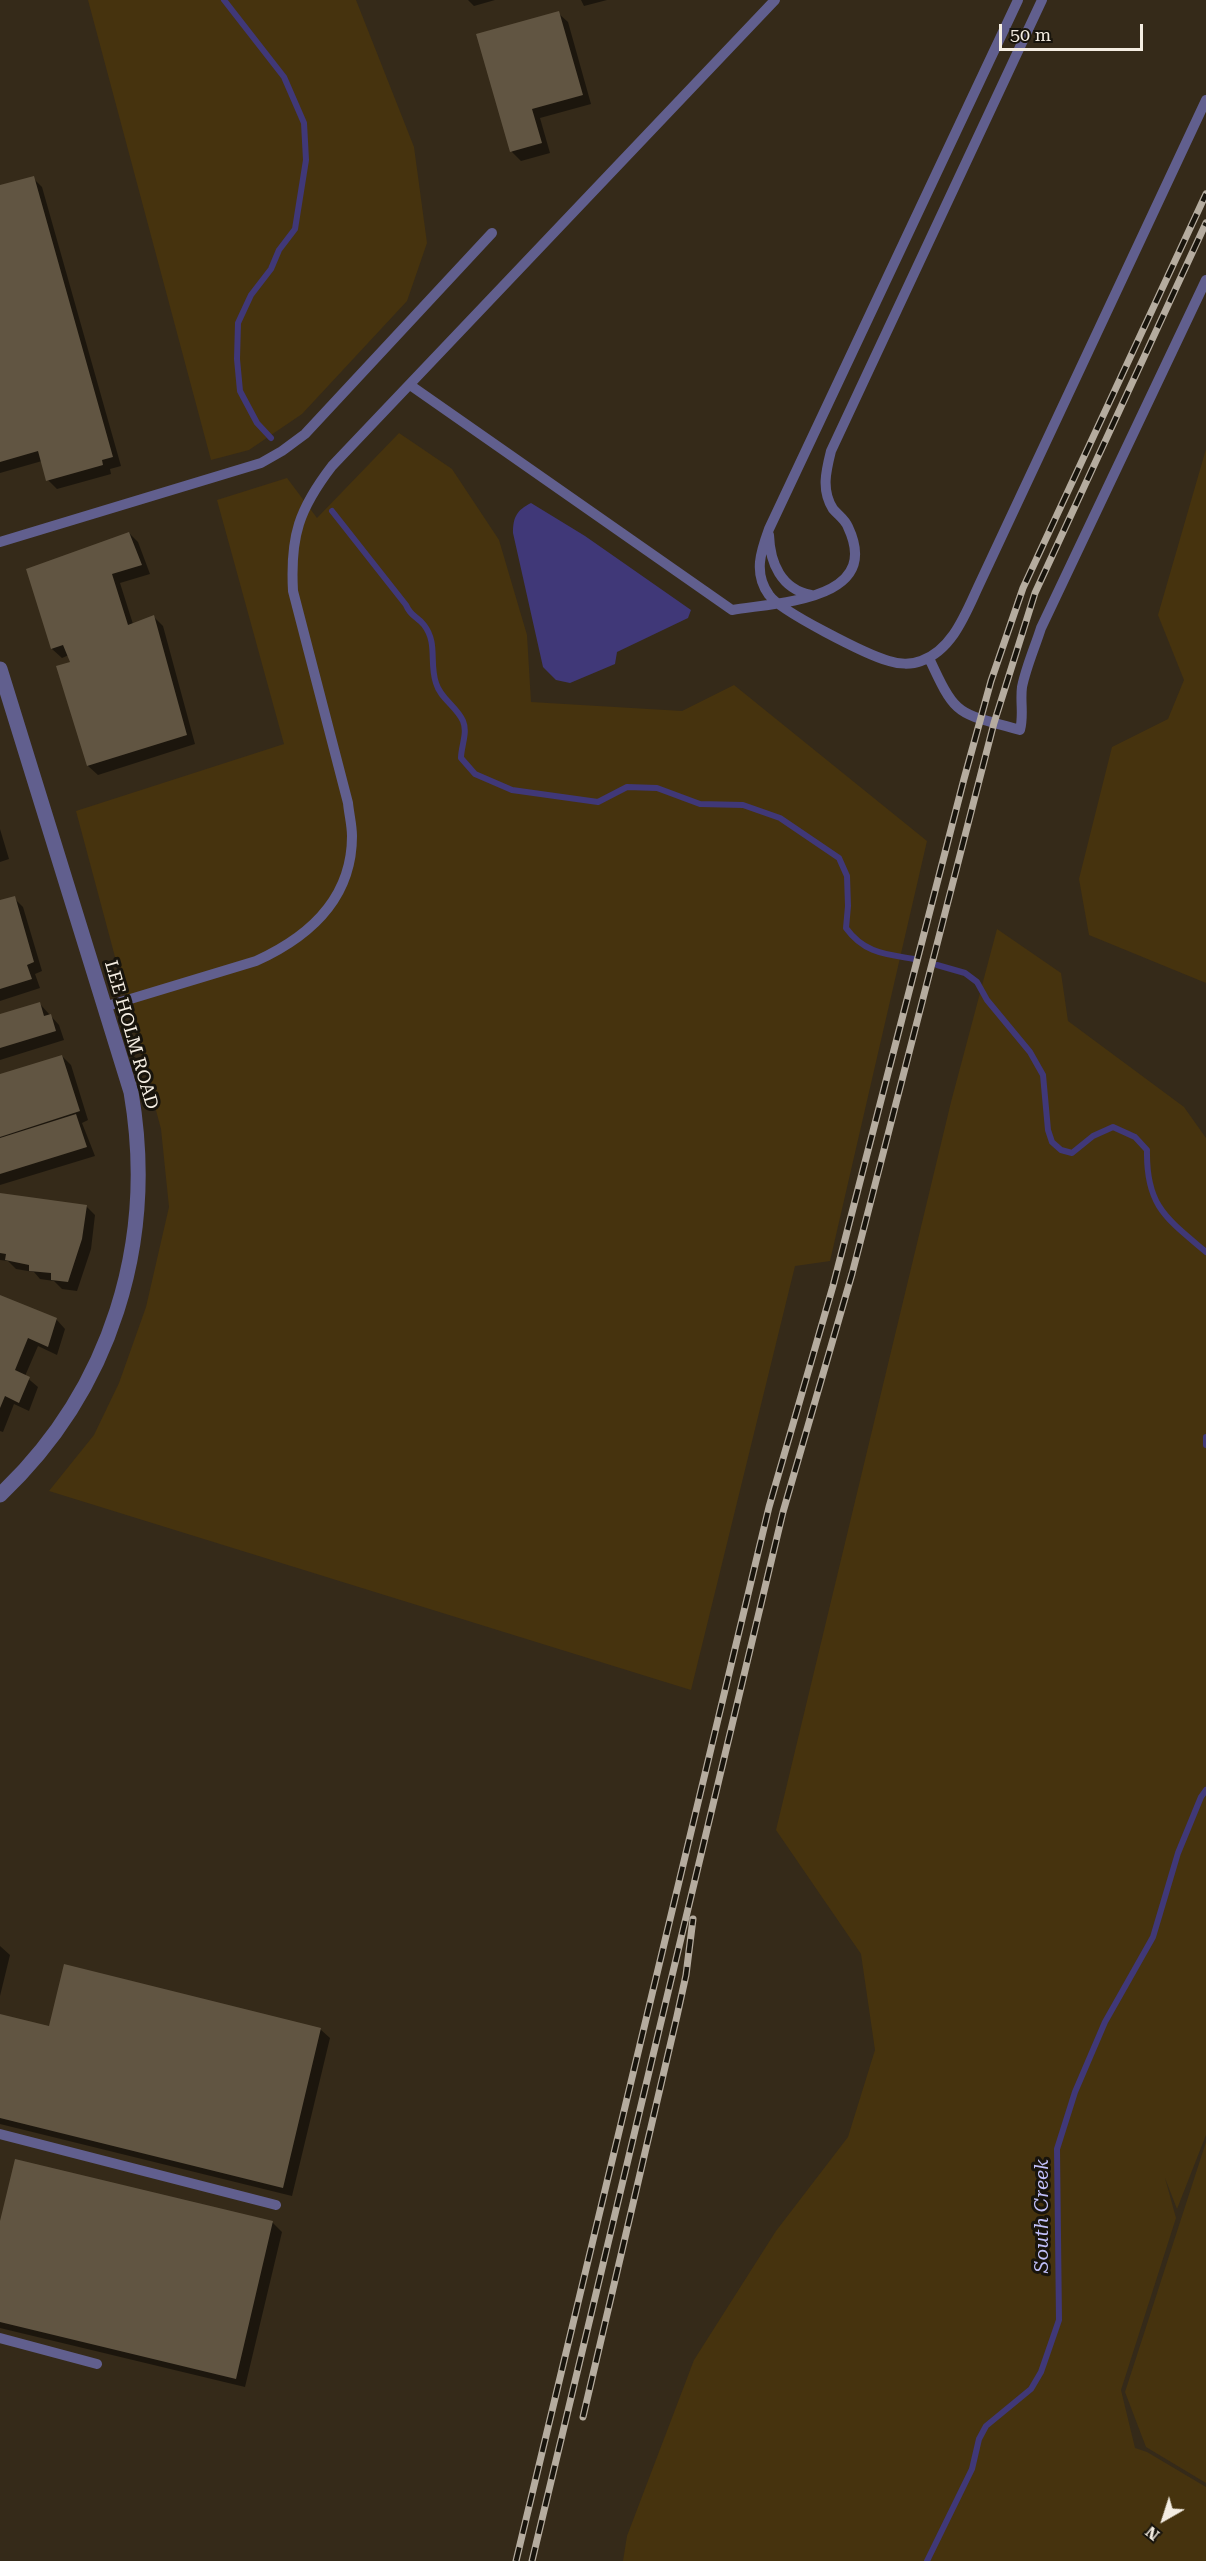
<!DOCTYPE html>
<style>
body{margin:0}
#map{position:relative;width:1206px;height:2561px;overflow:hidden;background:#352a19;font-family:"Roboto Serif",serif}
canvas{display:block}
.north{position:absolute;left:1134px;top:2489px;width:60px;height:60px;-webkit-text-stroke:4px #18140c;paint-order:stroke;rotate:219deg;font-size:16px;font-weight:700;line-height:24px;text-align:center;color:#f4ede2}
.north::after{content:'';display:block;margin:auto;width:21px;height:27px;background:#f4ede2;clip-path:polygon(50% 0,100% 100%,50% 72%,0 100%)}
.scale{position:absolute;left:999px;top:24px;width:144px;height:27px;box-sizing:border-box;border:3px solid #f4ede2;border-top:0;padding-left:8px;font-size:18px;line-height:21px;white-space:nowrap;color:#f4ede2;-webkit-text-stroke:4px #18140c;paint-order:stroke}
</style>
<div id="map">
<canvas width="1206" height="2561"></canvas>
<div class="north">N</div>
<div class="scale">50 m</div>
</div>
<script>
const c = document.querySelector('canvas').getContext('2d');
c.lineJoin = 'round';
function fillPath(path, color) {
  c.fillStyle = color;
  c.fill(path, 'evenodd');
}
function trace(path, color, width, dash) {
  c.strokeStyle = color;
  c.lineWidth = width;
  c.lineCap = dash ? 'butt' : 'round';
  c.setLineDash(dash || []);
  c.stroke(path);
}
function write(font, color, halo, rows, align = 'center') {
  c.font = font + ' "Roboto Serif",serif';
  c.lineWidth = 6;
  c.setLineDash([]);
  c.textBaseline = 'middle';
  c.strokeStyle = halo;
  c.fillStyle = color;
  for (const [text, x, y, turn = 0] of rows) {
    c.save();
    c.translate(x, y);
    c.rotate((+turn || 0) * Math.PI / 180);
    c.textAlign = isNaN(turn) ? turn : align;
    if (halo) c.strokeText(text, 0, 0);
    c.fillText(text, 0, 0);
    c.restore();
  }
}
fillPath(new Path2D(`
 M 88,0 L 356,0 L 414,147 L 427,243 L 407,301 L 302,414 L 249,450 L 211,460 Z
 M 399,433 L 452,469 L 499,540 L 527,635 L 531,702 L 682,711 L 734,685 L 927,841 L 830,1261 L 795,1266 L 691,1690 L 49,1491 L 94,1435 L 119,1383 L 146,1307 L 169,1207 L 161,1129 L 76,811 L 284,744 L 217,500 L 287,478 L 317,518 Z
 M 1206,449 L 1206,983 L 1089,935 L 1079,879 L 1112,747 L 1168,719 L 1184,680 L 1158,615 Z
 M 997,929 L 1061,973 L 1068,1021 L 1184,1107 L 1206,1138 L 1206,2135 L 1177,2209 L 1165,2178 L 1176,2218 L 1121,2390 L 1135,2448 L 1147,2452 L 1206,2487 L 1206,2561 L 623,2561 L 627,2536 L 694,2360 L 776,2231 L 848,2137 L 875,2050 L 861,1954 L 776,1830 L 951,1102 Z
 M 1206,2142 L 1206,2483 L 1146,2447 L 1125,2392 Z`), '#46330e');
fillPath(new Path2D(`
 M 531,503 L 585,536 L 691,610 L 688,618 L 617,652 L 615,664 L 570,683 L 556,680 L 543,667 L 513,533 C 513,517 517,510 531,503 Z`), '#403878');
fillPath(new Path2D(`
 M 468,0 L 495,0 L 474,6 Z
 M 581,0 L 607,0 L 584,6 Z
 M 558,13 L 568,22 L 591,104 L 540,118 L 550,153 L 521,161 L 512,152 L 478,36 Z
 M 33,178 L 42,187 L 121,466 L 110,469 L 111,474 L 57,489 L 48,480 L 42,461 L 0,473 L 0,187 Z
 M 129,533 L 138,542 L 150,574 L 120,583 L 133,624 L 154,617 L 163,626 L 195,744 L 98,775 L 88,766 L 58,667 L 72,663 L 69,655 L 62,658 L 52,649 L 28,570 Z
 M 0,829 L 9,859 L 0,862 Z
 M 14,898 L 23,907 L 42,971 L 35,974 L 40,988 L 0,1001 L 0,902 Z
 M 40,1004 L 59,1025 L 64,1040 L 0,1060 L 0,1016 Z
 M 62,1056 L 71,1065 L 88,1120 L 82,1123 L 95,1156 L 0,1185 L 0,1076 Z
 M 0,1195 L 86,1206 L 95,1215 L 91,1249 L 77,1291 L 62,1289 L 54,1281 L 40,1279 L 34,1272 L 16,1269 L 8,1261 L 0,1260 Z
 M 0,1296 L 56,1319 L 65,1329 L 57,1355 L 38,1346 L 25,1376 L 38,1387 L 29,1411 L 14,1404 L 3,1432 L 0,1431 Z
 M 0,1946 L 10,1955 L 0,1996 Z
 M 0,2015 L 50,2028 L 320,2029 L 330,2038 L 292,2196 L 0,2124 Z
 M 16,2161 L 273,2223 L 282,2232 L 245,2387 L 0,2328 L 0,2228 Z`), '#0007');
trace(new Path2D(`
 M 224,0 L 284,77 L 304,123 L 306,160 L 295,229 L 279,250 L 271,269 L 251,295 L 238,323 L 237,359 L 240,391 L 257,423 L 271,438
 M 332,511 L 406,605 C 411,617 417,616 424,625 C 438,643 429,663 436,683 C 440,698 457,707 463,721 C 468,733 461,746 461,758 L 475,774 L 512,790 L 598,802 L 627,787 L 657,788 L 700,804 L 743,805 L 780,818 L 839,858 L 847,876 L 848,906 L 846,928 C 864,953 885,954 914,959
 M 937,965 L 965,973 L 977,982 L 987,1000 L 1030,1052 L 1043,1075 L 1048,1130 L 1052,1142 L 1061,1150 L 1072,1153 L 1093,1136 L 1113,1127 L 1135,1137 L 1147,1150 C 1146,1206 1166,1218 1206,1252
 M 1206,1437 L 1206,1445
 M 927,2561 L 972,2469 L 979,2439 L 986,2426 L 1031,2389 L 1041,2372 L 1059,2320 L 1057,2149 L 1075,2092 L 1105,2022 L 1153,1937 L 1178,1853 L 1201,1797 L 1206,1790`), '#403878', 6);
fillPath(new Path2D(`
 M 559,11 L 583,95 L 532,109 L 542,143 L 510,152 L 476,34 Z
 M 34,176 L 113,457 L 102,460 L 103,465 L 46,481 L 38,451 L 0,462 L 0,185 Z
 M 129,532 L 142,565 L 112,574 L 128,625 L 154,615 L 187,735 L 87,766 L 56,666 L 70,662 L 63,645 L 51,649 L 26,569 Z
 M 15,896 L 34,962 L 27,965 L 32,979 L 0,989 L 0,900 Z
 M 40,1002 L 44,1016 L 51,1014 L 56,1031 L 0,1048 L 0,1014 Z
 M 62,1055 L 80,1111 L 0,1137 L 0,1074 Z
 M 76,1114 L 87,1147 L 0,1174 L 0,1138 Z
 M 0,1193 L 87,1205 L 82,1239 L 68,1282 L 51,1280 L 51,1273 L 29,1271 L 29,1265 L 5,1260 L 6,1254 L 0,1253 Z
 M 0,1295 L 57,1318 L 48,1347 L 28,1338 L 15,1370 L 30,1377 L 19,1403 L 5,1396 L 0,1408 Z
 M 64,1964 L 321,2028 L 283,2188 L 0,2118 L 0,2014 L 49,2026 Z
 M 15,2159 L 273,2221 L 236,2379 L 0,2322 L 0,2221 Z`), '#615542');
trace(new Path2D(`
 M 1018,0 L 769,529 C 761,551 753,573 769,595 C 780,611 867,655 889,661 C 898,664 911,665 921,661 C 952,650 965,615 978,587 L 1206,100
 M 410,385 L 732,610 C 778,602 883,601 848,527 C 845,519 838,515 833,509 C 821,490 826,471 831,451 L 1042,0
 M 769,535 C 770,563 781,589 811,595
 M 0,542 L 261,463 L 282,451 L 305,434 L 492,233
 M 929,658 C 957,719 957,712 1020,730 C 1024,715 1020,702 1022,687 C 1026,667 1035,647 1041,628 L 1206,280
 M 104,1007 L 256,961 C 309,937 352,899 352,836 C 352,825 349,814 348,803 L 293,591 C 290,536 299,509 332,466 L 775,0
 M 0,2134 L 276,2205
 M 0,2338 L 97,2364`), '#615f8e', 10);
trace(new Path2D(`
 M 0,669 L 131,1092 C 157,1243 111,1390 0,1495`), '#615f8e', 15);
const rail = new Path2D(`
 M 583,2417 L 677,2016 L 686,1975 L 693,1919
 M 516,2561 L 769,1507 L 833,1286 L 964,779 L 991,681 L 1023,588 L 1206,194
 M 532,2561 L 783,1512 L 852,1274 L 994,723 L 1035,593 L 1206,223`);
trace(rail, '#b5ac9f', 7);
trace(rail, '#18140c', 4.5, [14]);
write('18px', '#f4ede2', '#18140c', [
 ["LEE HOLM ROAD",131,1035,74]
]);
write('italic 20px', '#c0bff9', '#18140c', [
 ["South Creek",1042,2216,-90]
]);
</script>
